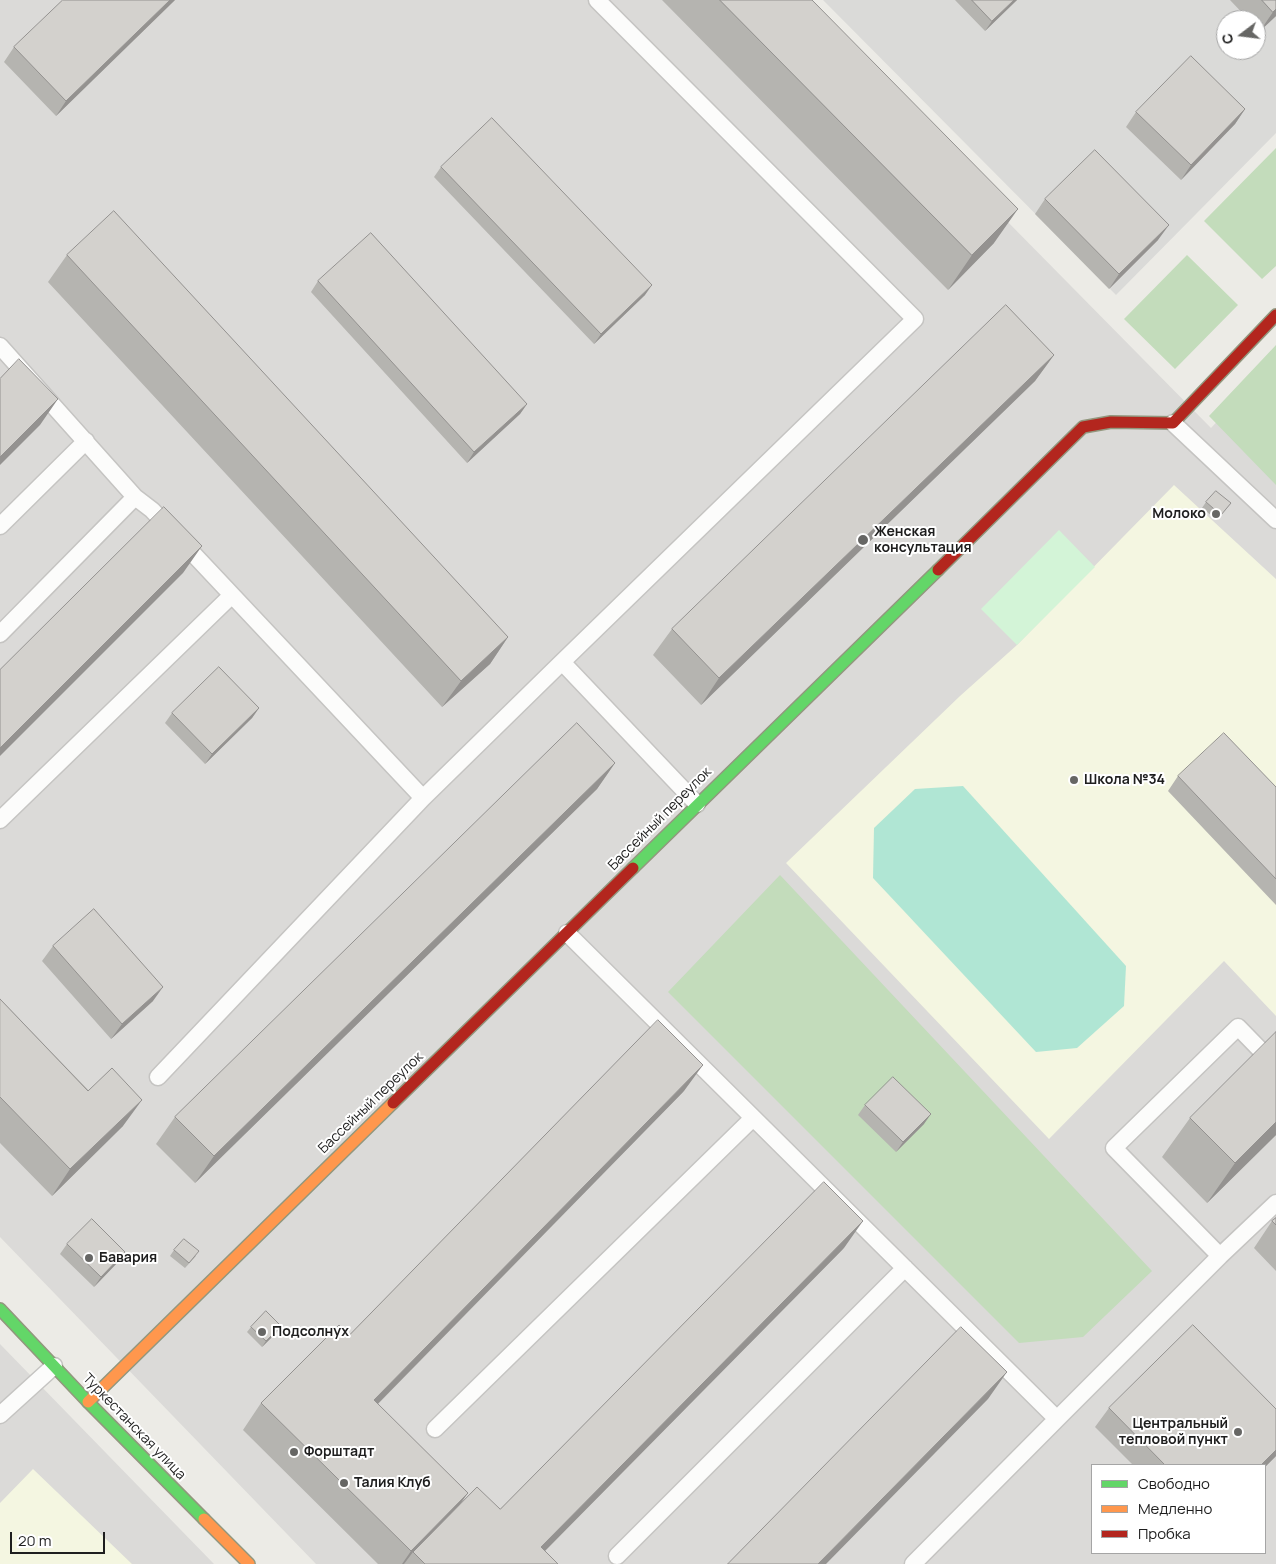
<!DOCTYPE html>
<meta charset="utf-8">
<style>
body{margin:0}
#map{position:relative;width:1276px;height:1564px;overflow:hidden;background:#ecebe6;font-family:Manrope,sans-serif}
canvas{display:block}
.legend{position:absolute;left:1091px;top:1464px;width:175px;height:90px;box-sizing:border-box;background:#fff;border:1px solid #a5a5a5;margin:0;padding:6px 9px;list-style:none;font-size:15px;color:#1e1e1e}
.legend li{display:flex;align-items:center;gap:10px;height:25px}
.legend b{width:25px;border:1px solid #a5a5a5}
.north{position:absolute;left:1216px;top:10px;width:50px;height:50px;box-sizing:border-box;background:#fff;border:1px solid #a5a5a5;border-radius:50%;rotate:255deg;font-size:14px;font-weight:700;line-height:20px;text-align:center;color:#1e1e1e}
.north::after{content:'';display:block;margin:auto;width:18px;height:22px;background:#666664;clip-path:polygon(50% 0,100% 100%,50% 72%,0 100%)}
.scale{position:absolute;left:10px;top:1532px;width:95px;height:22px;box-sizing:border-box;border:2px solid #1e1e1e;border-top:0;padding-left:6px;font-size:15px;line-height:18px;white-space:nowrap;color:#1e1e1e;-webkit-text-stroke:4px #fff;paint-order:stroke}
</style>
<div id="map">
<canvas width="1276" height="1564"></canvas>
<ul class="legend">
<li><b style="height:6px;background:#63d668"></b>Свободно</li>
<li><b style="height:6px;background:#ff974d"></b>Медленно</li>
<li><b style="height:6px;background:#b3261e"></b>Пробка</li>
</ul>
<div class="north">С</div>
<div class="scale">20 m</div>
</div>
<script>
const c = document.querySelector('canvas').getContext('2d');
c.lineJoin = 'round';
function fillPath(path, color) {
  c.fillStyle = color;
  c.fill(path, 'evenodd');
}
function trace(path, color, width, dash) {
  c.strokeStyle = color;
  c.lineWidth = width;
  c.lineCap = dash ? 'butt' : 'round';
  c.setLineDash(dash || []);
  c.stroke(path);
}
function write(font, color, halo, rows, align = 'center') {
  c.font = font + ' Manrope,sans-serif';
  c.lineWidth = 4;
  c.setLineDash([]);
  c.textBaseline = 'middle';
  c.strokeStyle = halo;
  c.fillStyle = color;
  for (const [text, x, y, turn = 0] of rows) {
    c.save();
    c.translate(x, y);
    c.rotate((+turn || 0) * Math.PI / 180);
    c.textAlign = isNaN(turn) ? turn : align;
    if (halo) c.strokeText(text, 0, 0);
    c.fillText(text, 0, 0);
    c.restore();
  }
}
fillPath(new Path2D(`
 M 0,0 L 789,0 L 1211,428 L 1276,359 L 1276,1564 L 316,1564 L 0,1237 ZM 1092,1465 L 1265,1465 L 1265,1553 L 1092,1553 Z
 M 0,1344 L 214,1564 L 0,1564 Z`), '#dbdad8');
fillPath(new Path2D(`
 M 1174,485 L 1276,579 L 1276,1016 L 1224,961 L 1049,1139 L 786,863 L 960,696 L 1017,645 Z
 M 33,1469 L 132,1564 L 0,1564 L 0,1503 Z`), '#f4f6e1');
fillPath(new Path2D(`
 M 823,0 L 1276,0 L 1276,133 L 1116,295 ZM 1226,20 L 1256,20 L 1256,50 L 1226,50 Z`), '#dadad8');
fillPath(new Path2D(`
 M 1276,148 L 1276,266 L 1262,279 L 1204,221 Z
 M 1187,255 L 1238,305 L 1175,369 L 1124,319 Z
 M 1276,345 L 1276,485 L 1209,416 Z
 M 780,875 L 1152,1271 L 1083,1337 L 1019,1343 L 668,992 Z`), '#c3dcbb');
fillPath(new Path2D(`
 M 1059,530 L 1095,567 L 1017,645 L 981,609 Z`), '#d3f4d7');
fillPath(new Path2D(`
 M 963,786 L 1126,966 L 1124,1006 L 1077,1048 L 1036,1052 L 873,878 L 874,828 L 915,789 Z`), '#b0e6d4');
const lane = new Path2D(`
 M 597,0 L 915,319 L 562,662 L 697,804
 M 0,346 L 135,497 L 152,510 L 423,798 L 562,662
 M 1173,423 L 1276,520
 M 0,526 L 86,441
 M 0,634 L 135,497
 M 0,820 L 232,595
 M 567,933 L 1057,1419 L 913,1564
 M 158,1077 L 423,798
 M 1220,1256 L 1114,1148 L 1238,1027 L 1276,1066
 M 0,1415 L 54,1366
 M 1057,1419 L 1220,1256 L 1276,1203
 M 435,1429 L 753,1118
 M 617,1556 L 905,1268`);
const fast = new Path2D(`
 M 633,868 L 938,570
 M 0,1309 L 88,1402 L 204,1519`);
const slow = new Path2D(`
 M 88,1402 L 393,1103
 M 204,1519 L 249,1564`);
const jam = new Path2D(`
 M 938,570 L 1083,427 L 1111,422 L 1173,423 L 1276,315
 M 393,1103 L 633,868`);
trace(lane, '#c5c4c2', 19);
trace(fast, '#92977e', 14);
trace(slow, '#92977e', 14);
trace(jam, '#92977e', 14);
trace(lane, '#fcfcfb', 16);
trace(fast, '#63d668', 11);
trace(slow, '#ff974d', 11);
trace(jam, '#b3261e', 11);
fillPath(new Path2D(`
 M 175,0 L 56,116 L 4,62 L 14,47 Z
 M 662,0 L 812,0 L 994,243 L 948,290 Z
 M 955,0 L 1017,0 L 985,31 Z
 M 1230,0 L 1276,0 L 1276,16 L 1260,31 L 1256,28 L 1256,20 L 1249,20 Z
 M 1245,109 L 1235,124 L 1181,180 L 1126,127 L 1136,112 Z
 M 441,167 L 645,295 L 594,344 L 434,177 Z
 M 1045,199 L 1158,240 L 1109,289 L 1035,214 Z
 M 67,255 L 508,637 L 490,664 L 442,707 L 48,282 Z
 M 318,281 L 527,404 L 520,414 L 467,463 L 311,292 Z
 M 1054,355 L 1035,381 L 701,705 L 653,655 L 672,629 Z
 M 1206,502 L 1231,503 L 1217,520 L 1202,508 Z
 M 259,708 L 252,718 L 205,764 L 165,723 L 172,713 Z
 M 615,763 L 597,789 L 195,1183 L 156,1144 L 175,1117 Z
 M 1178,776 L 1276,787 L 1276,905 L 1168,791 Z
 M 53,946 L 153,1001 L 111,1039 L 42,961 Z
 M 0,999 L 123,1126 L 52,1196 L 0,1143 Z
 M 684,1091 L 378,1404 L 459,1505 L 500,1509 L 844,1248 L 545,1551 L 558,1564 L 378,1564 L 243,1430 L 261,1403 L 349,1335 Z
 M 865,1105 L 924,1124 L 896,1152 L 858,1115 Z
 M 1190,1118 L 1276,1135 L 1207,1203 L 1162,1157 Z
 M 1276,1218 L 1276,1271 L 1254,1248 L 1272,1221 Z
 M 67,1244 L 125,1252 L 118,1262 L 94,1287 L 60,1254 Z
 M 174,1250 L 196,1256 L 185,1268 L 170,1256 Z
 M 251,1327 L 277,1332 L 262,1347 L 247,1332 Z
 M 1109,1408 L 1276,1409 L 1276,1456 L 1265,1467 L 1265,1465 L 1133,1465 L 1095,1427 Z`), '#b5b4b0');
fillPath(new Path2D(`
 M 170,0 L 175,0 L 56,116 L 66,101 Z
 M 1014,0 L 1017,0 L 985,31 L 992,21 Z
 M 1276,9 L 1276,16 L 1260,31 L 1273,12 Z
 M 1245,109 L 1235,124 L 1181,180 L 1191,165 Z
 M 1018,209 L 994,243 L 948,290 L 972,255 Z
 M 1169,225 L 1158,240 L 1109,289 L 1119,274 Z
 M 652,285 L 645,295 L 594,344 L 601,334 Z
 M 1054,355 L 1035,381 L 701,705 L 719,678 Z
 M 58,399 L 40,425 L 0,465 L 0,457 Z
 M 527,404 L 520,414 L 467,463 L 474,452 Z
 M 202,546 L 183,573 L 0,756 L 0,748 Z
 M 508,637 L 490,664 L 442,707 L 461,681 Z
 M 259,708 L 252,718 L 205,764 L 212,754 Z
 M 615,763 L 597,789 L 195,1183 L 214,1156 Z
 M 163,987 L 153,1001 L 111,1039 L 122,1024 Z
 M 703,1065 L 684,1091 L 355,1427 L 374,1400 Z
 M 142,1100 L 123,1126 L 52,1196 L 70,1169 Z
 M 931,1114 L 924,1124 L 896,1152 L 903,1142 Z
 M 1276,1122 L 1276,1135 L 1207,1203 L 1235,1163 Z
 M 863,1221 L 844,1248 L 532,1564 L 541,1547 Z
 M 125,1252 L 118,1262 L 94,1287 L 101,1277 Z
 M 281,1326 L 277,1332 L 262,1347 L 266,1341 Z
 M 1007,1372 L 988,1399 L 826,1564 L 818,1564 Z
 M 1276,1450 L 1276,1456 L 1265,1467 L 1265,1465 L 1261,1465 Z
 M 468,1493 L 449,1520 L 413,1552 L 404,1564 L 402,1564 L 411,1551 Z`), '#949290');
const building = new Path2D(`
 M 63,0 L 170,0 L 66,101 L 14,47 Z
 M 720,0 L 812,0 L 1018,209 L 972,255 Z
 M 972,0 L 1014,0 L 992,21 Z
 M 1262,0 L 1276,0 L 1276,9 L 1273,12 Z
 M 1191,56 L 1245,109 L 1191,165 L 1136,112 Z
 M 492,118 L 652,285 L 601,334 L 441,167 Z
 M 1095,150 L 1169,225 L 1119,274 L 1045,199 Z
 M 114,211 L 508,637 L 461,681 L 67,255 Z
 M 371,233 L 527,404 L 474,452 L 318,281 Z
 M 1006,305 L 1054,355 L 719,678 L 672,629 Z
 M 19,359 L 58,399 L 0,457 L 0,379 Z
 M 1216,491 L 1231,503 L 1221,515 L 1206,502 Z
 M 164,507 L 202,546 L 0,748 L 0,670 Z
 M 219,667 L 259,708 L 212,754 L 172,713 Z
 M 577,723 L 615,763 L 214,1156 L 175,1117 Z
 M 1224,733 L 1276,787 L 1276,879 L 1178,776 Z
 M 94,909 L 163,987 L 122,1024 L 53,946 Z
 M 0,999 L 88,1091 L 112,1068 L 142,1100 L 70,1169 L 0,1097 Z
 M 658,1020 L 703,1065 L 374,1400 L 468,1493 L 411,1551 L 261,1403 L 339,1325 L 349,1335 Z
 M 1276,1032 L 1276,1122 L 1235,1163 L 1190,1118 Z
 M 893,1077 L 931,1114 L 903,1142 L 865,1105 Z
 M 824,1182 L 863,1221 L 541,1547 L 558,1564 L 425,1564 L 413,1552 L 477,1487 L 500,1509 Z
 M 1276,1218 L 1276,1225 L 1272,1221 Z
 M 92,1219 L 125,1252 L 101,1277 L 67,1244 Z
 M 184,1239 L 199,1251 L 189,1263 L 174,1250 Z
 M 266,1311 L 281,1326 L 266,1341 L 251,1327 Z
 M 1193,1325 L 1276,1409 L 1276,1450 L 1261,1465 L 1165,1465 L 1109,1408 Z
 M 961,1327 L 1007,1372 L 818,1564 L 728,1564 Z`);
fillPath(building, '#d3d1cd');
trace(building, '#949290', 1);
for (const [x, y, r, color] of [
 [1216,514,5,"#666664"],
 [863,540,6,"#666664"],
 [1074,780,5,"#666664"],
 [89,1258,5,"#666664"],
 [262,1332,5,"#666664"],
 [1238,1432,5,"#666664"],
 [294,1452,5,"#666664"],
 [344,1483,5,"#666664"]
]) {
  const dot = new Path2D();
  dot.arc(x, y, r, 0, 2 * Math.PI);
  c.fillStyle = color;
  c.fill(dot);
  trace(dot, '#fff', 2);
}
write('bold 14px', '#1e1e1e', '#fff', [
 ["Молоко",1206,514,"right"],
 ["Женская",874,532],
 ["консультация",874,548],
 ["Школа №34",1084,780],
 ["Бавария",99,1258],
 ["Подсолнух",272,1332],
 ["Центральный",1228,1424,"right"],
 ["тепловой пункт",1228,1440,"right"],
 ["Форштадт",304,1452],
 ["Талия Клуб",354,1483]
], 'left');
write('14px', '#1e1e1e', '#fff', [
 ["Бассейный переулок",660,819,-45],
 ["Бассейный переулок",371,1103,-44],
 ["Туркестанская улица",134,1427,46]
]);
</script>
